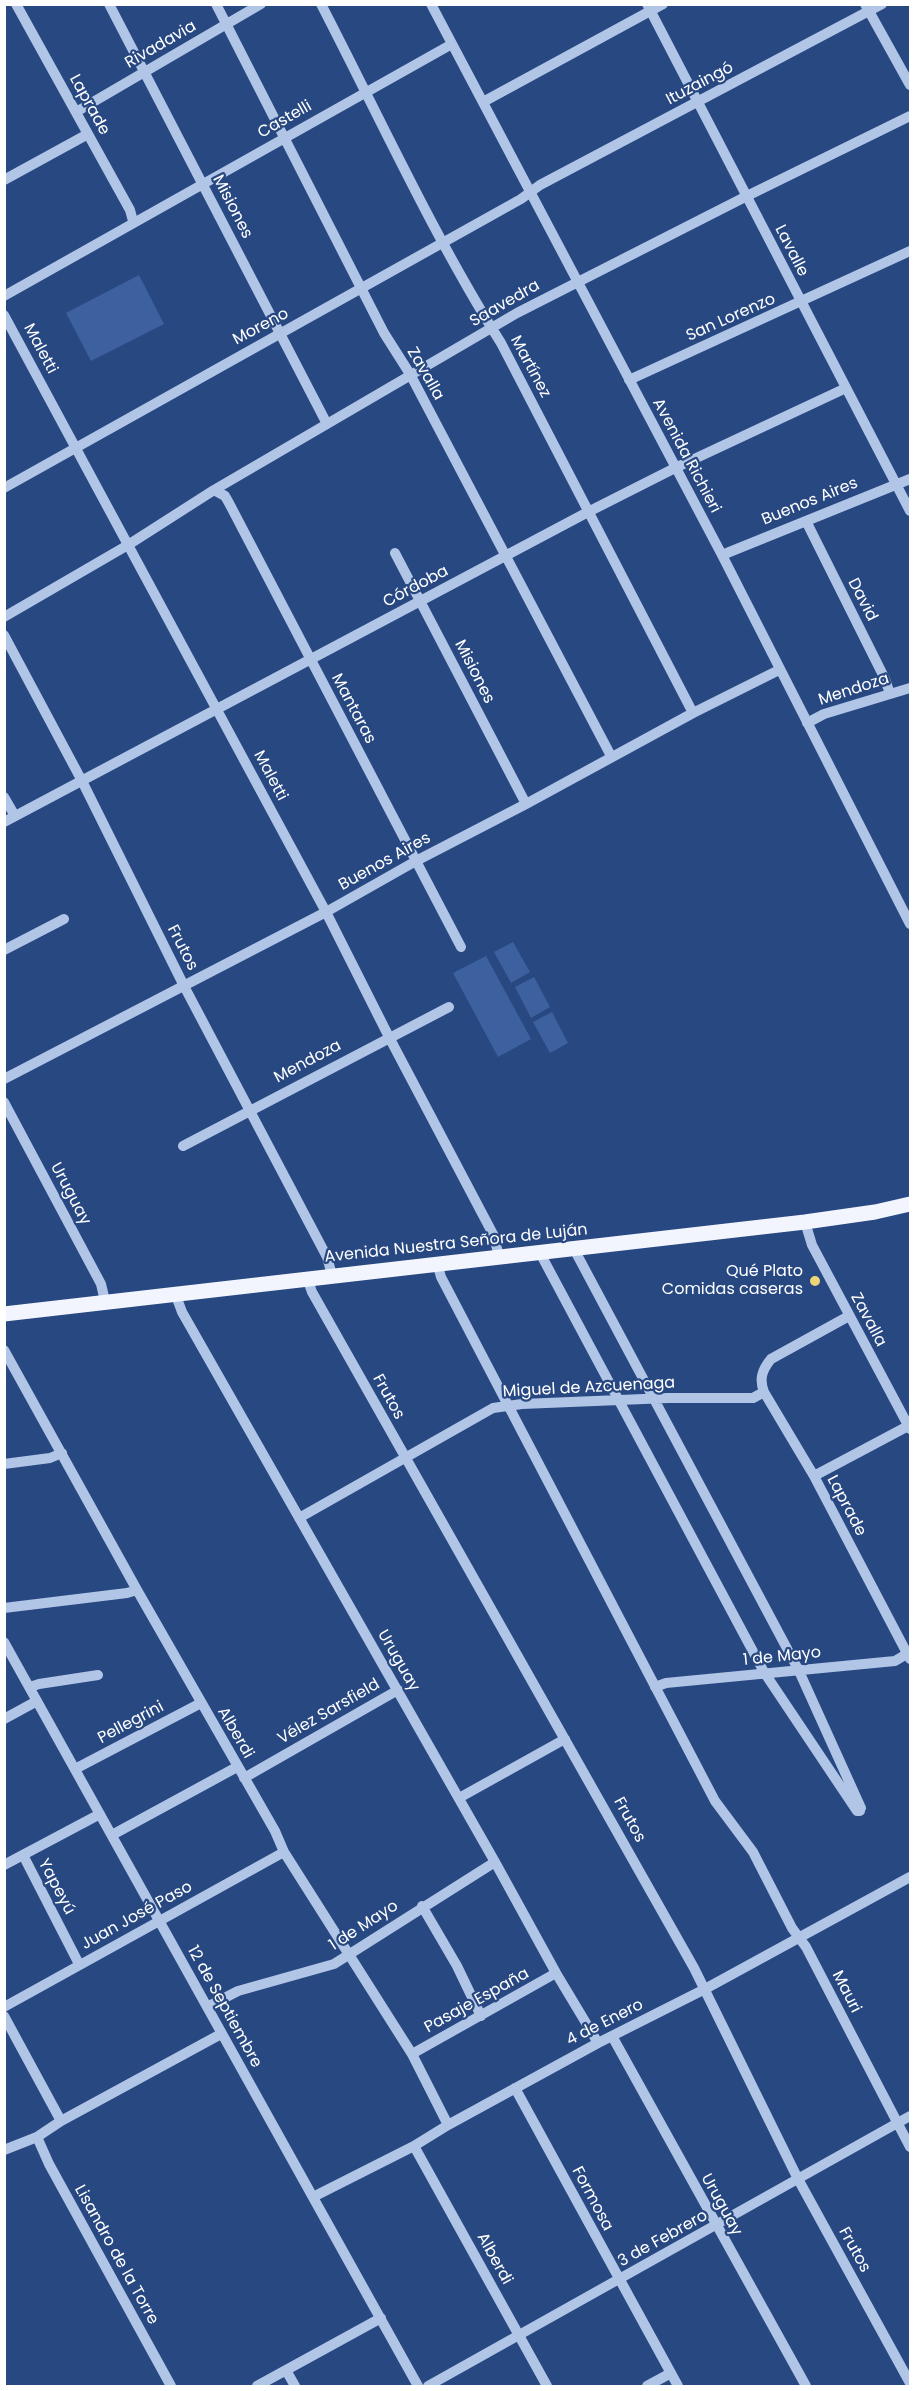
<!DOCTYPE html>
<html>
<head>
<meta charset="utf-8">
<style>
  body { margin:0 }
  #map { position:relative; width:915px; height:2391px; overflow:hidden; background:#284882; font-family:Poppins,sans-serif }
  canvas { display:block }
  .frame { position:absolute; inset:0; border:6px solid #fff; pointer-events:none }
</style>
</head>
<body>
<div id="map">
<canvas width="915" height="2391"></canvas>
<div class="frame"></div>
</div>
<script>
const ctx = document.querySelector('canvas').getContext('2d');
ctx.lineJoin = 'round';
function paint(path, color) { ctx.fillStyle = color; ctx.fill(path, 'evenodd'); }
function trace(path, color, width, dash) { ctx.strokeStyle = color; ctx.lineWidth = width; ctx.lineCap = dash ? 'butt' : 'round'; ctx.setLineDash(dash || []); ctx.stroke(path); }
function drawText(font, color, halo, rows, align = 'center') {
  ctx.font = font + ' Poppins,sans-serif'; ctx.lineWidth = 4.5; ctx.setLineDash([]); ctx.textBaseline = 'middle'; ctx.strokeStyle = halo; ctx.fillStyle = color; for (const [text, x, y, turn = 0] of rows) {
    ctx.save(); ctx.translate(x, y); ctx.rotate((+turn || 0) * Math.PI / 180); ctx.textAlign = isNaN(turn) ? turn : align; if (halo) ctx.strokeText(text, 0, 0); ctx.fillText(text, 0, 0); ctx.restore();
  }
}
paint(new Path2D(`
  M139,275L164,324L91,361L66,313Z
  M513,942L530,972L511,983L494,952Z
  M486,956L531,1039L498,1057L453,973Z
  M534,977L550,1007L531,1018L515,987Z
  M552,1012L568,1043L550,1053L533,1022Z`), '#3d619f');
trace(new Path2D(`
  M16,4L130,210L133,221
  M109,4L327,424
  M216,4L384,333L410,374L611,756
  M321,4C380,118 433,235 501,343L693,713
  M431,4L722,555L910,924
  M647,4L910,511
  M865,4L910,85
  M483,102L663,4
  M76,112L261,4
  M4,180L88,134
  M4,296L452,44
  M4,315L326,912L389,1037L494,1236L499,1257
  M629,380L910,251
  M4,488C176,390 349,296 521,199L540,185L882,4
  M214,490L225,496L229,503L461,947
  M806,521L885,679L890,694
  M395,553L526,804
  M722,555L910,479
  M4,617L128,545L214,490L517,313L747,196L910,116
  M4,635L82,781L184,986L327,1257L332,1275
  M807,723L824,714L910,688
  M4,797L15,816
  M4,822L588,512L675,468L846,388
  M4,950L64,919
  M4,1079L326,912L416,861L526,804L693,713L779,670
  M4,1102L101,1284L105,1301
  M183,1146L449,1007
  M805,1222L812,1245L910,1429
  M574,1249L799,1671L861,1808
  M540,1253L764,1672L857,1811H860
  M437,1263L441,1277L715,1801L753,1852L792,1928L806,1947L910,2147
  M307,1278L312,1292L694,1968L798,2179L910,2383
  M175,1293L182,1312L495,1862L556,1973L598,2043
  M849,1316L771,1359C762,1370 759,1379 764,1392L814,1476L910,1659
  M4,1350L137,1590L275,1831L284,1852L412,2054L448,2125
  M4,1464L50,1458L62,1453
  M814,1476L910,1425
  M299,1518L493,1408L522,1404L668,1398H753L764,1392
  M4,1608L127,1593L137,1590
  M4,1642L418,2386
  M30,1687L39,1684L98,1675
  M655,1687L666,1683L895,1661L910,1652
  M4,1719L37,1701
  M75,1769L201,1703
  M244,1778L398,1690
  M459,1798L565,1739
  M112,1835L237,1767
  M23,1855L79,1964
  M4,1865L100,1814
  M422,1906L457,1966L481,2016
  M4,2007L284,1852
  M207,2007L238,1991L334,1964L495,1862
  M4,2016L61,2121
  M612,2036L806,2386
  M412,2054L556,1973
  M515,2088L678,2386
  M37,2137L49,2164L171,2386
  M414,2146L547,2386
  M4,2150L37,2137L61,2121L221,2034
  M313,2197L414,2146L448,2125L598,2043L705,1989L910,1877
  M287,2372L295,2386
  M257,2386L381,2318
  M428,2386L910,2116
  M647,2386L671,2373`), '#b1c5e6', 10);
trace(new Path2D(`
  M4,1314L805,1222L875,1212L910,1204`), '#f2f5fd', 15);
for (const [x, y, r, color] of [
  [815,1281,6,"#eed577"]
]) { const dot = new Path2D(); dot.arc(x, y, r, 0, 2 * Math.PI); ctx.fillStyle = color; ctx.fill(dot); trace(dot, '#284882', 2); }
drawText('16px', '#fff', '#284882', [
  ["Rivadavia",161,45,-30],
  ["Ituzaingó",700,84,-28],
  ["Laprade",89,105,61],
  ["Castelli",285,120,-30],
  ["Misiones",232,207,63],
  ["Lavalle",791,251,63],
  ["Saavedra",505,304,-30],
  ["San Lorenzo",731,318,-24],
  ["Moreno",261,327,-28],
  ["Maletti",40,349,62],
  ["Martínez",530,367,62],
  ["Zavalla",425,374,60],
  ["Avenida Richieri",686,456,62],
  ["Buenos Aires",810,502,-22],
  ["Córdoba",416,587,-28],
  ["David",862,600,63],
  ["Misiones",474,672,63],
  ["Mendoza",854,690,-18],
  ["Mantaras",353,709,62],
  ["Maletti",270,776,62],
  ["Buenos Aires",385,862,-29],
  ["Frutos",182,948,63],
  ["Mendoza",308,1062,-28],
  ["Uruguay",70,1194,62],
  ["Avenida Nuestra Señora de Luján",456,1244,-6],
  ["Zavalla",868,1320,62],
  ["Miguel de Azcuenaga",589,1388,-3],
  ["Frutos",388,1397,61],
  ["Laprade",846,1506,62],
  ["1 de Mayo",782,1657,-6],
  ["Uruguay",398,1661,60],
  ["Vélez Sarsfield",329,1712,-30],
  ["Pellegrini",131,1723,-28],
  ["Alberdi",235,1733,60],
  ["Frutos",629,1820,61],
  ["Yapeyú",56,1887,62],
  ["Juan José Paso",137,1916,-29],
  ["1 de Mayo",364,1926,-33],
  ["Mauri",846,1992,63],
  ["Pasaje España",477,2001,-29],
  ["12 de Septiembre",224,2007,61],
  ["4 de Enero",605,2023,-27],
  ["Formosa",592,2199,62],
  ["Uruguay",721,2205,61],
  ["3 de Febrero",663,2239,-29],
  ["Frutos",854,2250,61],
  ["Lisandro de la Torre",116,2255,61],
  ["Alberdi",494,2259,61]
]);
drawText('16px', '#fff', '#284882', [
  ["Qué Plato",803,1272],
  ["Comidas caseras",803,1290]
], 'right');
</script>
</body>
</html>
